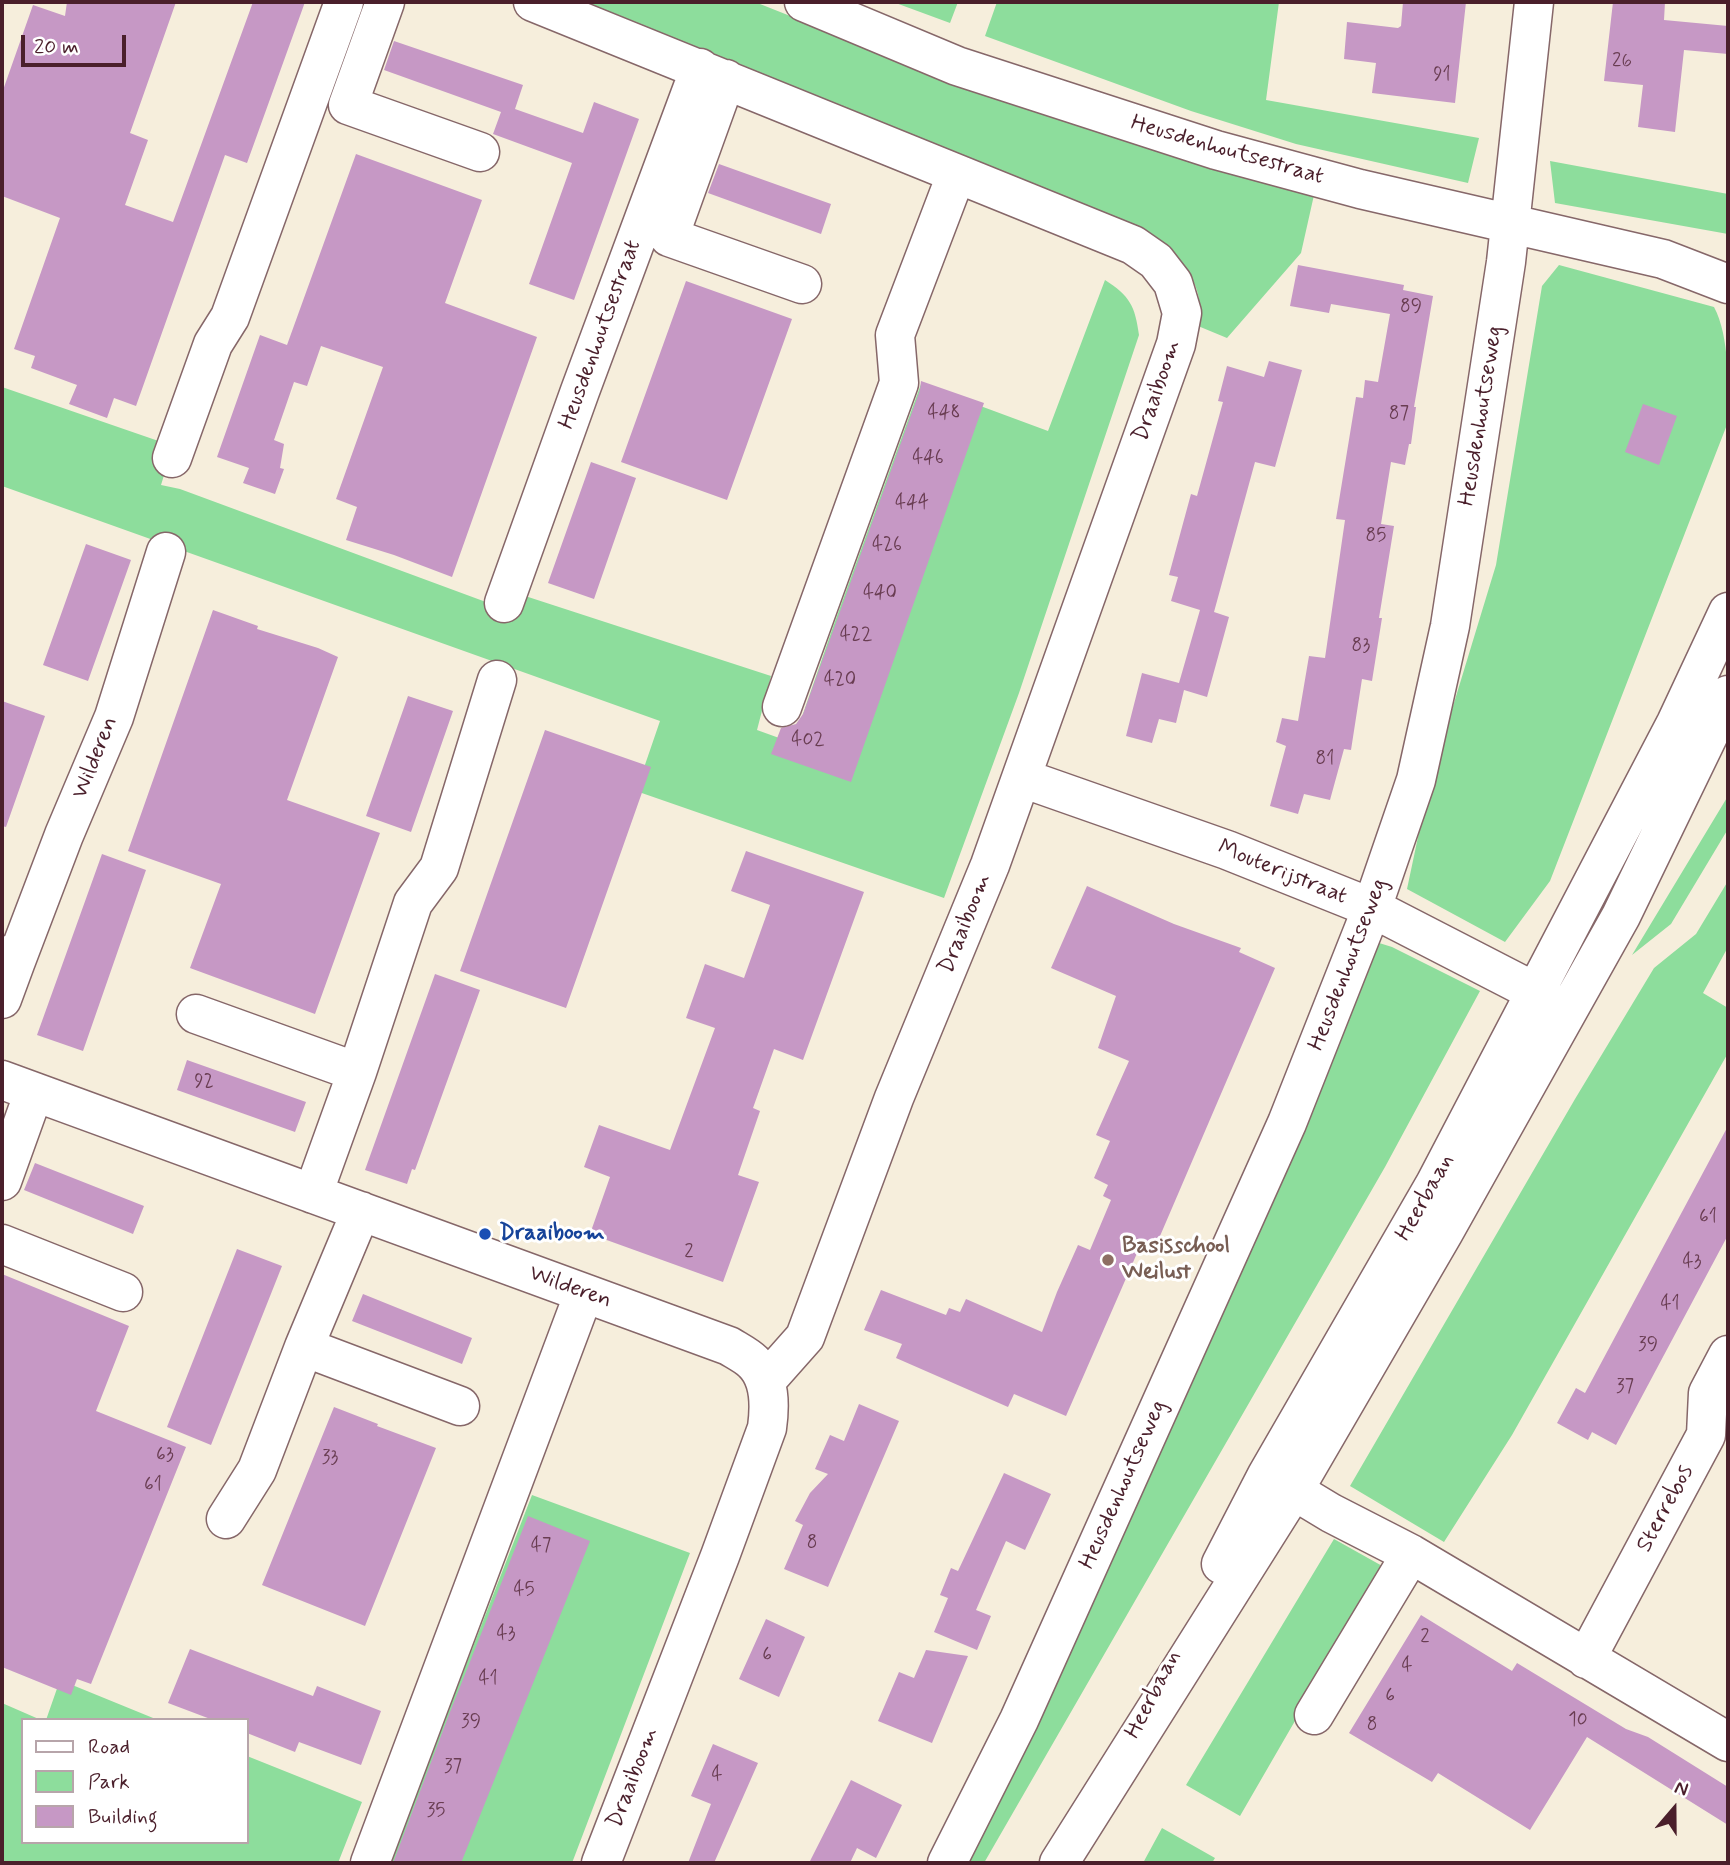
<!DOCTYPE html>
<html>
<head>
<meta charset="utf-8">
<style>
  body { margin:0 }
  #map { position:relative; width:1730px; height:1865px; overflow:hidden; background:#f6eedc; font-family:Mynerve,sans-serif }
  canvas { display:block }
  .frame { position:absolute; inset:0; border:4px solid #4a1f2b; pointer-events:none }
  .legend { position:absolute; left:21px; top:1718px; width:228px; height:126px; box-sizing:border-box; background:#fff; border:2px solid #b7a5aa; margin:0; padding:9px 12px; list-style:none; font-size:21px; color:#4a1f2b }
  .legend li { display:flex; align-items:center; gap:14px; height:35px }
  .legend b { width:35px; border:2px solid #b7a5aa }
  .north { position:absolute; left:1639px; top:1774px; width:70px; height:70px; -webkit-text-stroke:5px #fff; paint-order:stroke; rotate:20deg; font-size:19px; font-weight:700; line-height:28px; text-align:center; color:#4a1f2b }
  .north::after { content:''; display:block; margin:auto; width:24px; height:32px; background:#4a1f2b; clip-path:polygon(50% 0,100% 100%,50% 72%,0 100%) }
  .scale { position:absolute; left:21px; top:35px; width:105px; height:32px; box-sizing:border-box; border:4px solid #4a1f2b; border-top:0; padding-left:9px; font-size:21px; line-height:24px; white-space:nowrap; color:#4a1f2b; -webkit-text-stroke:5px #fff; paint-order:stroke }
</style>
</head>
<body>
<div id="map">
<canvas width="1730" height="1865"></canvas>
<div class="frame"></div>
<ul class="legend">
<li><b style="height:9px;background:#fff"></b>Road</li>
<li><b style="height:19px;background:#8ddd9c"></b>Park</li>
<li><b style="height:19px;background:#c698c5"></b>Building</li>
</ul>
<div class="north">N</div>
<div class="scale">20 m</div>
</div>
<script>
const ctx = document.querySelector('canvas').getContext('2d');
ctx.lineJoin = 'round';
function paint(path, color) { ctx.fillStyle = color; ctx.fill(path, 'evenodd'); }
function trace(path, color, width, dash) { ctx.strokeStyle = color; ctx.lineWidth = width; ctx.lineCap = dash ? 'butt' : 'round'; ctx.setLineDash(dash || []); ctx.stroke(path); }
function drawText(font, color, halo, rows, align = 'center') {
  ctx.font = font + ' Mynerve,sans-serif'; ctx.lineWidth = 6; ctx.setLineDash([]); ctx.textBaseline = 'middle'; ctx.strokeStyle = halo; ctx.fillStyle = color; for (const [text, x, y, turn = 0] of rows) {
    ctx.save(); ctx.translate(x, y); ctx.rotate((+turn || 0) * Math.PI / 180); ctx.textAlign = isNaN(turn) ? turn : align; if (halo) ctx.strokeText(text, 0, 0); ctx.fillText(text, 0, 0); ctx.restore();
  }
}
paint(new Path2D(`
  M573,2H755L901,60L1168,155L1314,195L1301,253L1227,338L1198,326C1204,291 1193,278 1173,251Z
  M893,2H958L950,23Z
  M997,2H1279L1266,100L1479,138L1468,183L1296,144L1191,111L985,36Z
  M1550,161L1728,194V234L1555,203Z
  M1559,265L1714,307C1730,337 1728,386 1728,422L1550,881L1505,942L1407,889L1429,785L1496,565L1542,286Z
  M1105,280C1130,296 1135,306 1139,335L1019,693L944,898L636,791L660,721L2,486V387L173,446L161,485L180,489L513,612L519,594L771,676L757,730L793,743L833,627L921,384L1048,431Z
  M1728,796V829L1671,924L1632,955Z
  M1728,881V947L1703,993L1728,1008V1053L1512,1435L1444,1542L1350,1486L1575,1099L1654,968L1696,934Z
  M1376,942L1392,947L1480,991L1385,1167L984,1863H962Z
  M532,1495L690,1553L572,1863H389Z
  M1334,1539L1384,1567L1240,1816L1186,1785Z
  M60,1680L158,1720H46Z
  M2,1703L41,1720H23V1842H247V1756L362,1802L338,1863H2Z
  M1162,1828L1215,1858L1212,1863H1143Z`), '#8ddd9c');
paint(new Path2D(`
  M67,2H176L130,133L148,140L125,205L173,222L253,2H305L247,163L225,155L136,406L114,398L107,418L69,404L77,385L31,368L35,356L14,349L60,218L2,196V93L33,5L65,16Z
  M1403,2H1466L1455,103L1372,93L1376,63L1344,59L1347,22L1398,28L1401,26Z
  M1613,2H1665L1664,20L1728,26V54L1684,50L1675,132L1638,127L1643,85L1604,81Z
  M394,41L523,85L515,109L583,133L594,102L639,119L574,300L529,284L572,163L493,134L501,112L384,70Z
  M356,154L482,200L445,303L537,337L452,577L394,555L346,540L357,507L336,499L383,367L321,346L307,386L294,382L274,440L284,444L280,468L284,469L275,494L243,483L249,468L217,457L260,335L287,345Z
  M719,164L831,204L821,234L708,193Z
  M1298,265L1404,285L1403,290L1433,296L1414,407H1416L1411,444H1409L1405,465L1391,462L1381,524L1394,526L1379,618H1382L1372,681L1362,679L1351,750L1344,749L1330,800L1304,794L1298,814L1270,806L1286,746L1276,742L1282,718L1298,721L1309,656L1325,658L1345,520L1336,519L1356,397L1363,398L1365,380L1378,382L1390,314L1331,304L1329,313L1290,306Z
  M686,281L792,319L727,500L621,462Z
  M1269,361L1302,370L1275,467L1255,462L1214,612L1229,617L1207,697L1184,690L1176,723L1159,719L1152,743L1126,736L1142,673L1179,683L1200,610L1171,601L1178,577L1169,575L1191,494L1197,496L1223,402L1218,401L1227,366L1264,377Z
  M921,381L984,403L851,782L771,754L781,728L796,724L803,714L920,390Z
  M1643,404L1677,416L1659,465L1625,452Z
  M591,462L636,478L594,599L548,583Z
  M86,544L131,560L88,681L43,665Z
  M213,610L258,626L257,629L318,648L338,657L287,800L380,833L315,1014L190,968L221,884L128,851Z
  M408,696L453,711L411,832L366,816Z
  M2,701L45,716L6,827L2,826Z
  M545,730L651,767L566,1008L460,971Z
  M746,851L864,892L803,1060L774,1049L753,1108L760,1111L738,1175L759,1182L723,1282L590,1234L610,1177L584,1167L599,1125L670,1150L715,1028L686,1018L705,964L744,978L770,905L731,891Z
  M102,854L146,870L83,1051L37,1035Z
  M1087,886L1174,924L1241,948L1239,952L1275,968L1154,1250L1141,1244L1066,1416L1014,1394L1008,1407L896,1358L902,1344L864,1330L881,1290L946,1315L949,1308L960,1312L966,1299L1042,1332L1057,1292L1078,1245L1090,1250L1111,1200L1103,1196L1108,1185L1094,1178L1110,1141L1096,1135L1129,1061L1098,1048L1116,996L1051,968Z
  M435,974L480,990L415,1170L412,1169L407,1184L365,1170Z
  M187,1060L306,1102L295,1132L177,1090Z
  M1728,1126V1235L1616,1445L1592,1432L1588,1440L1557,1423L1576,1388L1585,1393Z
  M35,1163L144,1206L133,1234L24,1190Z
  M237,1249L282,1266L211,1445L167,1427Z
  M2,1274L129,1326L96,1411L186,1447L91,1684L77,1679L71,1695L2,1667Z
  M363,1294L472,1338L462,1364L352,1321Z
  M859,1404L899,1421L828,1587L784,1569L803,1525L795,1521L810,1493L828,1474L815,1469L830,1435L844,1441Z
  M334,1407L378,1424L377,1426L436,1448L365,1626L262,1585Z
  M1004,1473L1051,1494L1025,1550L1006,1541L976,1610L991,1616L977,1650L934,1632L948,1598L940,1595L951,1568L958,1571Z
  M528,1516L590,1541L461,1863H393L450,1712Z
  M1421,1615L1512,1671L1517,1663L1626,1729L1648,1737L1728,1787V1825L1587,1737L1530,1830L1438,1773L1432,1782L1349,1733Z
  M766,1619L805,1637L779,1697L739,1679Z
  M190,1649L313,1696L317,1686L381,1711L361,1765L299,1742L295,1752L247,1733V1720H213L168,1703Z
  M926,1650L968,1656L932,1743L878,1721L899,1672L914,1678Z
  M713,1744L758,1763L714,1863H688L711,1804L691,1796Z
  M851,1780L902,1805L876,1858L857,1848L850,1863H809Z`), '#c698c5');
const minor = new Path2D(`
  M385,2L348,105L480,152
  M533,2C733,82 932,165 1133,245L1156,261L1173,283L1182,313L1176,344L990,865L894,1098L805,1337L766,1381
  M804,2L957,66L1216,150L1360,189L1663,259L1728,284
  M726,79L669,237L802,284
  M172,458L213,344L230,317L344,2
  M504,603L580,391L700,68
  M782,707L899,383L895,335L956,175
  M1022,778L1227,850L1372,908L1537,993L1556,1005
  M2,955L16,961L2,999
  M16,961L64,835L114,717L166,552
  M196,1014L357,1072L313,1194
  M357,1072L413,903L439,868L497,680
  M2,1080L729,1346C737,1351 747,1356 753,1362C771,1379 770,1406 767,1428L720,1556L601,1863
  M2,1181L34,1092
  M361,1211L304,1347L460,1406
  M2,1244L123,1292
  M1273,1478L1331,1513L1411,1554L1728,1742
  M226,1519L257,1470L304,1347
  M1221,1564L1267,1475L1435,1184L1676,723L1728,612
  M1586,1659L1706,1435L1708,1393L1728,1355
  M1314,1715L1411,1554
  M370,1863L584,1293
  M947,1863L1019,1720L1287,1123L1372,908L1416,780L1450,626L1506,262L1534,2
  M1059,1863L1294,1490L1444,1232L1621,916L1728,695`);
trace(minor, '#866769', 41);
trace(minor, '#fff', 38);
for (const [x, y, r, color] of [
  [485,1234,7,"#1a4fb4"],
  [1108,1260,7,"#8d6e63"]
]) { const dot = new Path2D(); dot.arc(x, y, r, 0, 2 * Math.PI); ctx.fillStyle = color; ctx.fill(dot); trace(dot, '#fff', 2.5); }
drawText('19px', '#693d52', null, [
  ["26",1622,62],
  ["91",1442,76],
  ["89",1411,308],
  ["448",944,414],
  ["87",1399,415],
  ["446",928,459],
  ["444",912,504],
  ["85",1376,537],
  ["426",887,546],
  ["440",880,594],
  ["422",856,636],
  ["83",1361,647],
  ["420",840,681],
  ["402",808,741],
  ["81",1325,760],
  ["92",204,1083],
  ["61",1708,1218],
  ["2",689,1253],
  ["43",1692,1263],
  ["41",1670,1305],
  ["39",1648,1346],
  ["37",1625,1388],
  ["63",165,1456],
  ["33",330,1459],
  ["61",153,1486],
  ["8",812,1544],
  ["47",541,1547],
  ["45",524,1591],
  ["43",506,1635],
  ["2",1425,1638],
  ["6",767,1656],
  ["4",1407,1667],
  ["41",488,1680],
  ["6",1390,1697],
  ["10",1578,1721],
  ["39",471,1723],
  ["8",1372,1726],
  ["37",453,1768],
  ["4",717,1776],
  ["35",436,1812]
]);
drawText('23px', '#4a1f2b', '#fff', [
  ["Heusdenhoutsestraat",1227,151,16],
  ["Heusdenhoutsestraat",601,335,-70],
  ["Draaiboom",1158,391,-71],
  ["Heusdenhoutseweg",1482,416,-81],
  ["Wilderen",96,758,-68],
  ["Mouterijstraat",1282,873,22],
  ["Draaiboom",966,924,-68],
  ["Heusdenhoutseweg",1349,965,-69],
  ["Heerbaan",1426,1198,-61],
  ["Wilderen",570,1288,20],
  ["Heusdenhoutseweg",1124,1485,-66],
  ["Sterrebos",1666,1509,-62],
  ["Heerbaan",1154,1695,-63],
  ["Draaiboom",634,1778,-69]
]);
drawText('bold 23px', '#164399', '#fff', [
  ["Draaiboom",499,1234]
], 'left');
drawText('bold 23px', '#785e54', '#fff', [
  ["Basisschool",1122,1247],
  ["Weilust",1122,1273]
], 'left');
</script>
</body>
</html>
